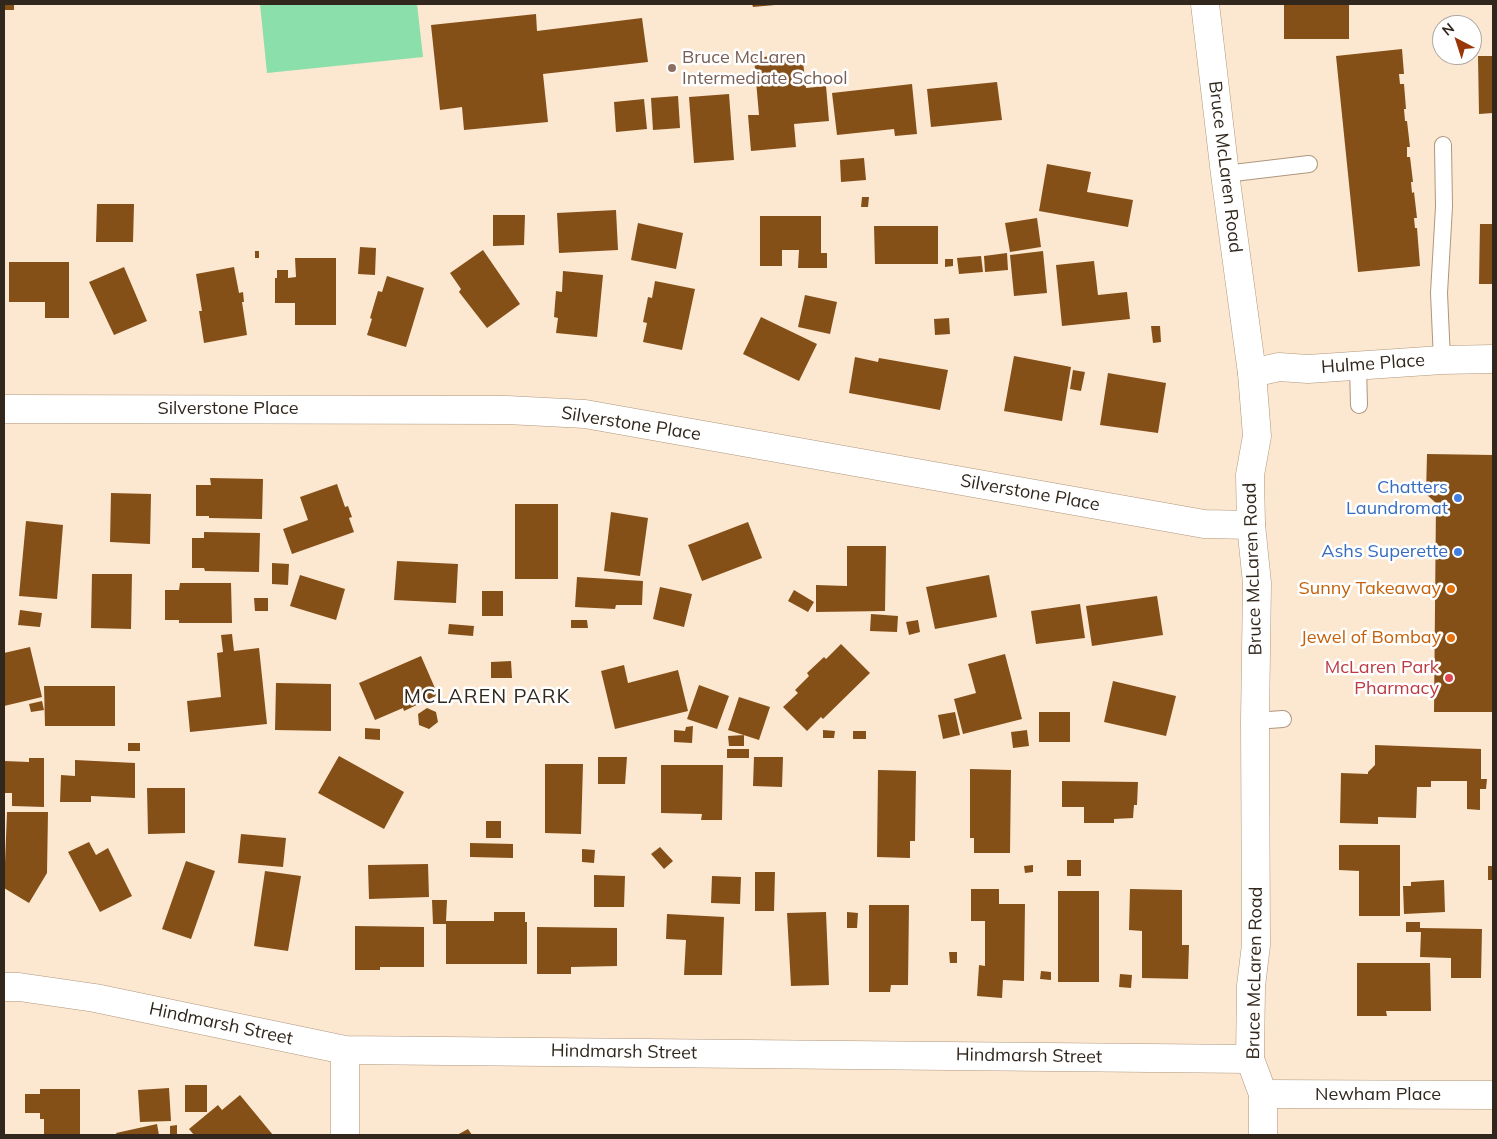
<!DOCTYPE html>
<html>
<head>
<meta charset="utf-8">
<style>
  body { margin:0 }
  #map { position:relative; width:1497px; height:1139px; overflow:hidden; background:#fce7d0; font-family:Mulish,sans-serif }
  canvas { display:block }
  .frame { position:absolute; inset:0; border:5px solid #31271c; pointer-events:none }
  .north { position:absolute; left:1432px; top:15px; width:50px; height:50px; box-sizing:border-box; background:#fff; border:1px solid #ada9a4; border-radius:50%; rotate:320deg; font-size:14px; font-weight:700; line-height:20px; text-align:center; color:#31271c }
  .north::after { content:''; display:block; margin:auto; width:18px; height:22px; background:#9a3506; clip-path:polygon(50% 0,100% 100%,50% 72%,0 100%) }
</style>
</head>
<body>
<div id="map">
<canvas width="1497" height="1139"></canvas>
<div class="frame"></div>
<div class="north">N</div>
</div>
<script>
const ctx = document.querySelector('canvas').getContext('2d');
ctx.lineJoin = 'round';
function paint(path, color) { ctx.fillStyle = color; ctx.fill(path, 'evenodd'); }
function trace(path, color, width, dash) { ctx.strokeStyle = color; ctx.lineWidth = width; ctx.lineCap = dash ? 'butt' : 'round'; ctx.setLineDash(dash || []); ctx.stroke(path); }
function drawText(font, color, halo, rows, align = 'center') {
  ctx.font = font + ' Mulish,sans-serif'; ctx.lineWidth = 5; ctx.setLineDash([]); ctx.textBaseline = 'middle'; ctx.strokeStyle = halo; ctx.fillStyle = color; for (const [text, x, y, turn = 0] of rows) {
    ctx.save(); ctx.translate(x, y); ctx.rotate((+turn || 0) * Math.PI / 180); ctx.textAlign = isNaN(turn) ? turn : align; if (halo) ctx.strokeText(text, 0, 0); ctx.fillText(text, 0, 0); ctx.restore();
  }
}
paint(new Path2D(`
  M260,4H417L423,57L267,73Z`), '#8adfab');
paint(new Path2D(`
  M4,4H14V10H4Z
  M752,4H775V5L753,7Z
  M1284,4H1349V39H1284Z
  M536,14L537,31L642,18L648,62L543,74L548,122L464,130L462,107L440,110L431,25Z
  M1402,49L1404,74H1399L1400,84H1404L1406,109H1404L1405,121H1407L1410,147H1407V157H1410L1413,182H1411L1412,193L1414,192L1417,218H1414L1415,228H1417L1420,266L1358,272L1336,56Z
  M802,53L806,88L826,86L829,121L794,124L796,147L751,151L748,115H759L754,58Z
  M1478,56H1493V113L1479,114Z
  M997,82L1002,120L931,127L927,89Z
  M912,84L917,134L895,136L894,129L837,135L832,93Z
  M729,94L734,160L694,163L689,97Z
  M678,96L680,128L653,130L651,98Z
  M644,99L647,129L616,132L614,102Z
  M864,158L866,180L841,182L840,160Z
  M1047,164L1091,172L1087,192L1133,200L1128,227L1039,211Z
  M862,197H869L868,207H861Z
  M97,204H134L133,242H96Z
  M616,210L618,250L559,253L557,213Z
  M493,215H525L524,245L493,246Z
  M760,216H821V253H827V268H798L799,250H782V266H760Z
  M1037,218L1041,247L1010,252L1005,223Z
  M638,223L683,233L676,269L631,260Z
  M1480,224H1493V284H1479Z
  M874,226H938V264H875Z
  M360,247L376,248L375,275L358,274Z
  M483,250L520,304L487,328L459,292L461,289L450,273Z
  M255,251H259V258H255Z
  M1043,251L1047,293L1014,296L1010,255Z
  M1007,253L1008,270L985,272L984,256Z
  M981,256L983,272L959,274L957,258Z
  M295,258H336V325H295V303H275V278H277V270H288V278L296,277Z
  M945,259H953V266L945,267Z
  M1094,261L1098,295L1127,292L1130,319L1062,326L1056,265Z
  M9,262H69V318H45V302H9Z
  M124,267L147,321L114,335L89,282Z
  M234,267L239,293L243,292L244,302H242L247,335L204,343L199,311H202L196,274Z
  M563,271L603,275L597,337L556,333L558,318L554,317L556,291L562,292Z
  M387,276L424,288L406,347L367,335L372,319L370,318L378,291L382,292Z
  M655,281L695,289L682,350L643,342L647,323L643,322L648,297L652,298Z
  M805,295L837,302L830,334L798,327Z
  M761,317L817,344L799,381L743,354Z
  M949,318L950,334L935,335L934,319Z
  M1151,326H1160L1161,342L1153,343Z
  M1014,356L1071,367L1062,421L1004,411Z
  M855,357L878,362L879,358L948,370L940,410L849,393Z
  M1073,370L1085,372L1081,391L1070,389Z
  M1108,373L1166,383L1158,433L1100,425Z
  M1427,454L1493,455V712H1434L1436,503L1426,494Z
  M210,478L263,479L262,519L209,518V516H196V485H211Z
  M337,484L345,507L348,506L352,517L349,518L354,532L292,554L283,529L308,520L300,497Z
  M111,493L151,494L150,544L110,542Z
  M515,504H558V579H515Z
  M611,512L648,518L640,576L604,571Z
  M26,521L63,525L57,599L19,596Z
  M748,522L762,558L702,581L688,545Z
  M204,532L260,533L259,572L205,571L204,568H192V538H204Z
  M847,546H886L885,611L816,612V585L847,586Z
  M397,561L458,564L456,603L394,600Z
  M272,563L289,564L288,585L272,584Z
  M92,574H132L131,629L91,628Z
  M300,575L345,589L336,620L290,606Z
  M989,575L997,617L935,629L926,587Z
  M577,577L643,581L642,605H616L615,609L575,607Z
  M180,583H231L232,623H179V620H165V590H179Z
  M660,587L692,594L684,627L653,619Z
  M794,590L814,602L808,612L788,601Z
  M482,591H503V616H482Z
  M1157,596L1163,635L1092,646L1086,606Z
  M254,598H268V611H255Z
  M1080,604L1085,638L1036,644L1031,611Z
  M20,610L42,613L40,627L18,625Z
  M871,614L898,616L897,632L870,631Z
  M571,620H587L588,628H571Z
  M918,620L920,632L909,635L906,622Z
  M449,624L474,626L473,636L448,634Z
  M232,634L234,651L259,648L267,724L190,732L187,701L221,697L217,653L223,652L221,635Z
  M841,644L870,673L823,719L821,717L807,731L783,707L798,693L795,690L809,676L807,673L824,657L826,659Z
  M30,647L42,697L4,706V653Z
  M1005,654L1022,719L963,734L954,699L976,693L968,664Z
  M421,656L438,695L404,711L403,708L375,720L359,683Z
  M511,661L512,678H491V662Z
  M624,665L628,683L678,670L688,711L615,729L601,671Z
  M1113,681L1176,696L1166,736L1104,722Z
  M276,683L331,684V731L275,730Z
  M699,685L729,696L717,729L687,719Z
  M44,686H115V726H45Z
  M739,697L770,707L759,740L728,730Z
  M42,701L44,710L31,712L29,704Z
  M427,708L436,712L438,722L429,729L419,725L418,714Z
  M955,712L960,735L943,739L938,715Z
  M1039,712H1070V742H1039Z
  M693,726L692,743L674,742V730L685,731L686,727Z
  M365,728L380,729V740L365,739Z
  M823,730L835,731L834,738H823Z
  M1027,730L1029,746L1013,748L1011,732Z
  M853,731H866V739H853Z
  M744,735V746H729L728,736Z
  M128,743H140V751H128Z
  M1375,745L1481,749V779H1487L1486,789H1480V810L1467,809V781H1431V787H1417L1416,818L1378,817V824L1340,823L1341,773L1368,774V772L1375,765Z
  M727,749H749V758H727Z
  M339,756L404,792L384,829L318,793Z
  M598,757H627L625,784H598Z
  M754,757H783L782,787L753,786Z
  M29,758H44V807L12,806V793H4V761L29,762Z
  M75,760L135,763V798L91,796V802H60L61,775L75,776Z
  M545,764H583L581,834L545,833Z
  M661,765H723L722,820H701L702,814L661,813Z
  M970,769L1011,770L1010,853H974V838H970Z
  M878,770L916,771L915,841H910V858L877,857Z
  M1062,781L1138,782L1137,805H1134L1133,818L1114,819V823H1084V807H1062Z
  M147,788H185V833L148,834Z
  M7,812H48L47,873L29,903L4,888Z
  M486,821H501V838H486Z
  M241,834L286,838L283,867L238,863Z
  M89,842L96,855L108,848L132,896L100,912L68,852Z
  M470,843L513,844V858L470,857Z
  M1339,845H1400V916H1359V871L1339,870Z
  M660,847L673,861L664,869L651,854Z
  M582,849L595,850L594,863L582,862Z
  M1067,860H1081V876H1067Z
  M186,861L215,871L191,939L162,929Z
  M428,864L429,897L369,899L368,865Z
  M1033,865V872L1025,873L1024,866Z
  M1488,866H1493V880H1488Z
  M265,871L301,876L288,951L254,946Z
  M755,872H775L774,911H755Z
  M594,875L625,876L624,907H594Z
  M712,876L741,877L740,904L711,903Z
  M1444,880L1445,912L1404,914L1403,886H1411V882Z
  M971,889H999V904H1025L1024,981L1003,980L1002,998L977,996L979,965L985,966V921H971Z
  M1130,889L1182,890V945H1189L1188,979L1142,978V931L1129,930Z
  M1058,891H1099V982H1058Z
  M432,900H447L446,921H494V912H525V922H527V964H446V924H433Z
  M869,905H909L908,985H891L890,992H869Z
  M826,912L829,985L791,986L787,913Z
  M847,912L858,913L857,928H847Z
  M667,914L724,917L722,975H684L686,940L666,939Z
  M1406,922H1420V928L1482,929L1481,978H1451V958L1420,957L1421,932H1406Z
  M355,926L424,927V967H380V970H355Z
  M537,927L617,928V966L571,967V974H537Z
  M949,952H957V963H950Z
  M1357,963H1430L1431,1011H1386L1387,1016H1357Z
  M1041,971L1051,972V980L1040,979Z
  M1120,974L1132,975L1131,988L1119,987Z
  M185,1085H207V1112H185Z
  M169,1088L171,1121L140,1122L138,1090Z
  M40,1089H80V1135H44V1119H40V1113H25V1094H40Z
  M240,1095L273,1135H194L189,1129L218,1105L222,1110Z
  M157,1124L159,1135H117L116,1133Z
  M177,1125V1135H170V1126Z
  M468,1129L472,1135H457Z`), '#845018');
const service = new Path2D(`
  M1225,174L1309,164
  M1442,360L1439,293L1444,207L1443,145
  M1358,366L1359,405
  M1255,721L1283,719`);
const minor = new Path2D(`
  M1252,373L1279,367L1308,369L1442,360L1493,359
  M4,409L507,410L585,414L1204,524L1251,525
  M4,987H19L95,998L345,1050L1250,1059
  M1263,1094L1493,1095
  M345,1135V1050`);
const secondary = new Path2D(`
  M1205,4L1225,174L1252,373L1257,436L1250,475L1251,525L1257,583L1255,721L1256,945L1251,986L1250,1059L1263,1094V1135`);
trace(service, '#af977c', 18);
trace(minor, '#af977c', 29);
trace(secondary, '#af977c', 29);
trace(service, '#fff', 16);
trace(minor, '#fff', 28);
trace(secondary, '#fff', 28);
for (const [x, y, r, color] of [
  [672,68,5,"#8d6e63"],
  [1458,498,5,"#3f7fe0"],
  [1458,552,5,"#3f7fe0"],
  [1451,589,5,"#e8710a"],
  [1451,638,5,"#e8710a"],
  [1449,678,5,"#e0444e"]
]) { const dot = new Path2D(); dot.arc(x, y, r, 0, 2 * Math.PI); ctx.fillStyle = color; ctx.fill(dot); trace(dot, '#fff', 2); }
drawText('18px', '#785e54', '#fff', [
  ["Bruce McLaren",682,58],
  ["Intermediate School",682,79]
], 'left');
drawText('18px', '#31271c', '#fff', [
  ["Bruce McLaren Road",1225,167,83],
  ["Hulme Place",1373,364,-4],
  ["Silverstone Place",228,409],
  ["Silverstone Place",631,424,9],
  ["Silverstone Place",1030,493,10],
  ["Bruce McLaren Road",1253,569,-92],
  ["Bruce McLaren Road",1255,973,-89],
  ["Hindmarsh Street",221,1024,12],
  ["Hindmarsh Street",624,1052,1],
  ["Hindmarsh Street",1029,1056,1],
  ["Newham Place",1378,1095]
]);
drawText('18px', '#366cbe', '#fff', [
  ["Chatters",1448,488],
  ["Laundromat",1448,509],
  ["Ashs Superette",1448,552]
], 'right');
drawText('18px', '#c56008', '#fff', [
  ["Sunny Takeaway",1441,589],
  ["Jewel of Bombay",1441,638]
], 'right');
drawText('18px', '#be3a42', '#fff', [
  ["McLaren Park",1439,668],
  ["Pharmacy",1439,689]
], 'right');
ctx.letterSpacing = '1px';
drawText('20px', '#31271c', '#fff', [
  ["MCLAREN PARK",487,697]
]);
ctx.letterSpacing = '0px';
</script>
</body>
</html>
